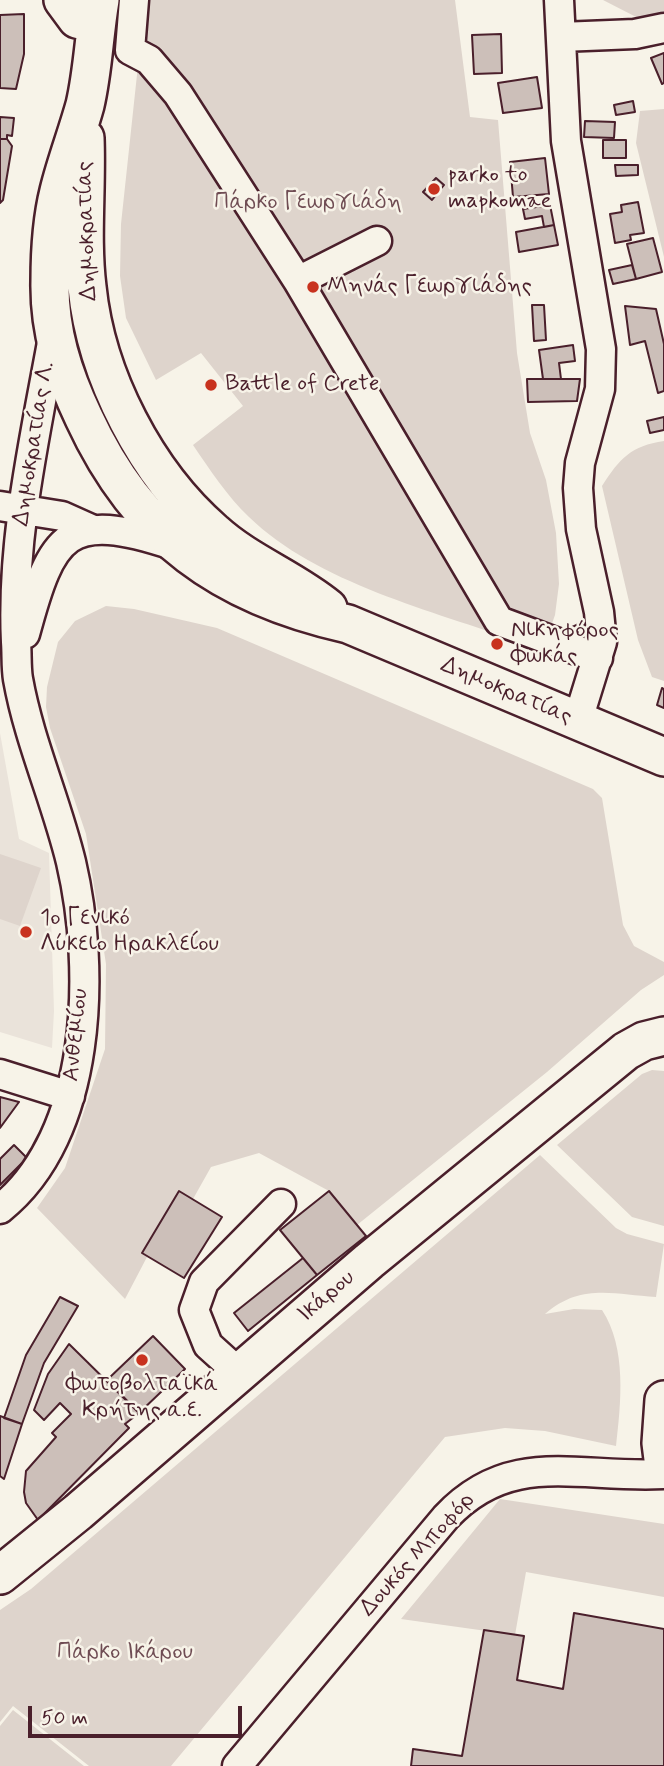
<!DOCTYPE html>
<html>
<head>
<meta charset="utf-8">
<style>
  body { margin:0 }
  #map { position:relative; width:664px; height:1766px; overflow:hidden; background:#f7f3e8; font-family:Mynerve,sans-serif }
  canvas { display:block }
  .scale { position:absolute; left:28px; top:1706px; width:214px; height:32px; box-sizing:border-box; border:4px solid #4a1f2b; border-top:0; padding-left:9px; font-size:21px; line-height:24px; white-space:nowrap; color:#4a1f2b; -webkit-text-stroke:5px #f7f3e8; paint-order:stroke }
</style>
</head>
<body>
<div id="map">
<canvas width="664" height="1766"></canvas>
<div class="scale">50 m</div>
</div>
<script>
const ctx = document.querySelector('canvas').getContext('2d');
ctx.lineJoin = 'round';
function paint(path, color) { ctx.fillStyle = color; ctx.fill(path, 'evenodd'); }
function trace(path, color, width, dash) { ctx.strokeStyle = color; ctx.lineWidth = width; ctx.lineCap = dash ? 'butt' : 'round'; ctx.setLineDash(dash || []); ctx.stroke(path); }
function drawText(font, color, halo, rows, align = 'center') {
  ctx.font = font + ' Mynerve,sans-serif'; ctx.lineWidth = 5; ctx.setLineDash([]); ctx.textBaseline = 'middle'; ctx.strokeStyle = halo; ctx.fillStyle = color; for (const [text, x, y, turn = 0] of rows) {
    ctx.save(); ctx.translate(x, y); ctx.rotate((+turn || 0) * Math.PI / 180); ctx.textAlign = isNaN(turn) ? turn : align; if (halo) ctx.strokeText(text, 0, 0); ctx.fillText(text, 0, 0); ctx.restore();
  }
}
paint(new Path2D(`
  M0,733L19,839L49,853L54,1011L52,1048L0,1032Z`), '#eae3da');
paint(new Path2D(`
  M145,0H455L470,117L498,120L517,353L530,433L546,480L556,533L559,584L555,615L549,632L520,642C433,611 317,583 249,517C227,496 210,470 193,445L243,406L201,353L156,380L126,318L120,276L121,224Z
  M603,0H664V13L642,20Z
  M664,109V257L636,143L640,111Z
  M664,441V681L652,677L638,640L602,486C620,458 631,446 664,441Z
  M106,606L134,609L217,628L593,789L602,798L623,925L634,946L664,962V975L641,990L547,1072L357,1225L329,1191L259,1153L211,1167L193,1199L179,1192L142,1253L147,1257L125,1299L37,1208L65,1168L105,1049L106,964L86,834L50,728L46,707L47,687L58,642L75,621Z
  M0,854L41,868L20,926L0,919Z
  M652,1070L664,1071V1226L632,1217L557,1145L642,1074Z
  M540,1155L616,1228L627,1234L664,1244L656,1297C613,1294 580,1283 545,1314L574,1309L602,1310C627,1348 621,1403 616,1446L545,1431L505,1428L445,1437L171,1766H89L13,1706L0,1722V1610L31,1589Z
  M500,1499L664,1524V1597L526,1572L515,1635L401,1619Z
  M13,1710L84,1766H0V1726Z`), '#ded4cc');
const building = new Path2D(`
  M24,14V54L16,89L0,88V15Z
  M501,34L502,73L474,74L472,35Z
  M664,53V83L662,84L651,58Z
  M537,77L542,108L503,113L498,83Z
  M633,101L635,112L616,115L614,105Z
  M0,117L14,118L12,136L7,135V139H0Z
  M585,121L615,122L614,138L584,137Z
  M0,139H7L12,146L3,200L0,203Z
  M603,140H626V158H603Z
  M545,158L549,194L513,197L510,162Z
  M615,165H638V175L616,176Z
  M436,178L444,185L432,200L423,192Z
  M638,202L644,233L630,235L631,240L615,243L610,214L622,212L621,205Z
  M550,205L554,225L544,227L542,216L525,219L523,209Z
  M554,225L558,245L519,252L516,232Z
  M653,238L662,272L636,279L627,244Z
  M632,265L636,279L613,284L609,270Z
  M532,305H544L546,340L534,341Z
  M625,306L656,309L664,344V391L658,393L645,341L630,345Z
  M573,345L575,361L559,363L561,379H543L539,350Z
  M527,379H580L577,401L528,402Z
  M664,417V430L650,433L647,421Z
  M583,622L590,641L578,646L570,628Z
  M662,688L664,689V708L657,705Z
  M0,1097L19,1102L0,1128Z
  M14,1145L27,1158L0,1185V1159Z
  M179,1191L222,1217L184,1278L142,1253Z
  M329,1191L366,1236L317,1275L280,1230Z
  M303,1258L317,1275L248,1331L234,1313Z
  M60,1297L78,1306L44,1363L22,1424L4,1418L26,1355Z
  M153,1336L185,1369L139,1413L107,1380Z
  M69,1344L139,1413L125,1424L129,1428L38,1520L26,1503L24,1492L26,1471L56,1437L52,1433L71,1414L60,1403L44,1420L34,1410L48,1374Z
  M0,1416L22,1424L4,1479L0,1476Z
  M574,1613L664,1629V1766H411L413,1749L462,1756L484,1630L524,1636L517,1680L563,1689Z`);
paint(building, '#ccbfb9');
trace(building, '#4a1f2b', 2);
const minor = new Path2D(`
  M134,0L130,50L149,60L178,94L298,281L499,621L598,658
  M559,0L566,141L601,349L600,389L580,463L578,488L581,529L599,612L602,642L577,723
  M561,37L635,34L664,28
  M298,281L377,241
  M0,506L62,516L91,529
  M25,634C52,533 67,510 173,545
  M0,1074L70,1096
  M0,1209C93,1135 96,969 71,862C56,800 29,741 18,679C16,667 17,654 16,642C11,540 35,437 53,337
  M239,1373L208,1345L194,1310L204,1282L281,1204
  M237,1766L446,1517C511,1448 579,1479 664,1474`);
const major = new Path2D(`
  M63,0L77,19L96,24
  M100,0C94,35 93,71 85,105C77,134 66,162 59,191C52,219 50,252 50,281C49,331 63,374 84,418C139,537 222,596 348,624L664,757
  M85,138C87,188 81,238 87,287C96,376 146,473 214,532C248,563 293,579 328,608
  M664,1400L661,1443L664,1467
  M0,1575L78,1512L369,1261L626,1051L644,1041L664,1036`);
trace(minor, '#4a1f2b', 33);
trace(major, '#4a1f2b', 42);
trace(minor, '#f7f3e8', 28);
trace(major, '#f7f3e8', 37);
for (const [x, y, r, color] of [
  [434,189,7,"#c8321e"],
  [313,287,7,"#c8321e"],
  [211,385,7,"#c8321e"],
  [497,644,7,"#c8321e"],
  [26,932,7,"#c8321e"],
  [142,1360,7,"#c8321e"]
]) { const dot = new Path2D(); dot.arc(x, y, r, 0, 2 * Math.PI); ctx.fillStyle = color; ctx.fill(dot); trace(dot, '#f7f3e8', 2.5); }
drawText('23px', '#4a1f2b', '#f7f3e8', [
  ["parko to",448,176],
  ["mapkomae",448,202],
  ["Μηνάς Γεωργιάδης",327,287],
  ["Battle of Crete",225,385],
  ["Νικηφόρος",511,631],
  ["Φωκάς",511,657],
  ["1ο Γενικό",40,919],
  ["Λύκειο Ηρακλείου",40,945],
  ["Φωτοβολταϊκά",142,1385,"center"],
  ["Κρήτης α.ε.",142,1411,"center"]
], 'left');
drawText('23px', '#6f4c53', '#f7f3e8', [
  ["Πάρκο Γεωργιάδη",308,203],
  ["Πάρκο Ικάρου",125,1653]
]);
drawText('23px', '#4a1f2b', '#f7f3e8', [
  ["Δημοκρατίας",88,231,-92],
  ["Δημοκρατίας Λ.",35,444,-81],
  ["Δημοκρατίας",506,692,23],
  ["Ανθεμίου",77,1035,-84],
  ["Ικάρου",327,1297,-41],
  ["Δουκός Μποφόρ",418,1555,-48]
]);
</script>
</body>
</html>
